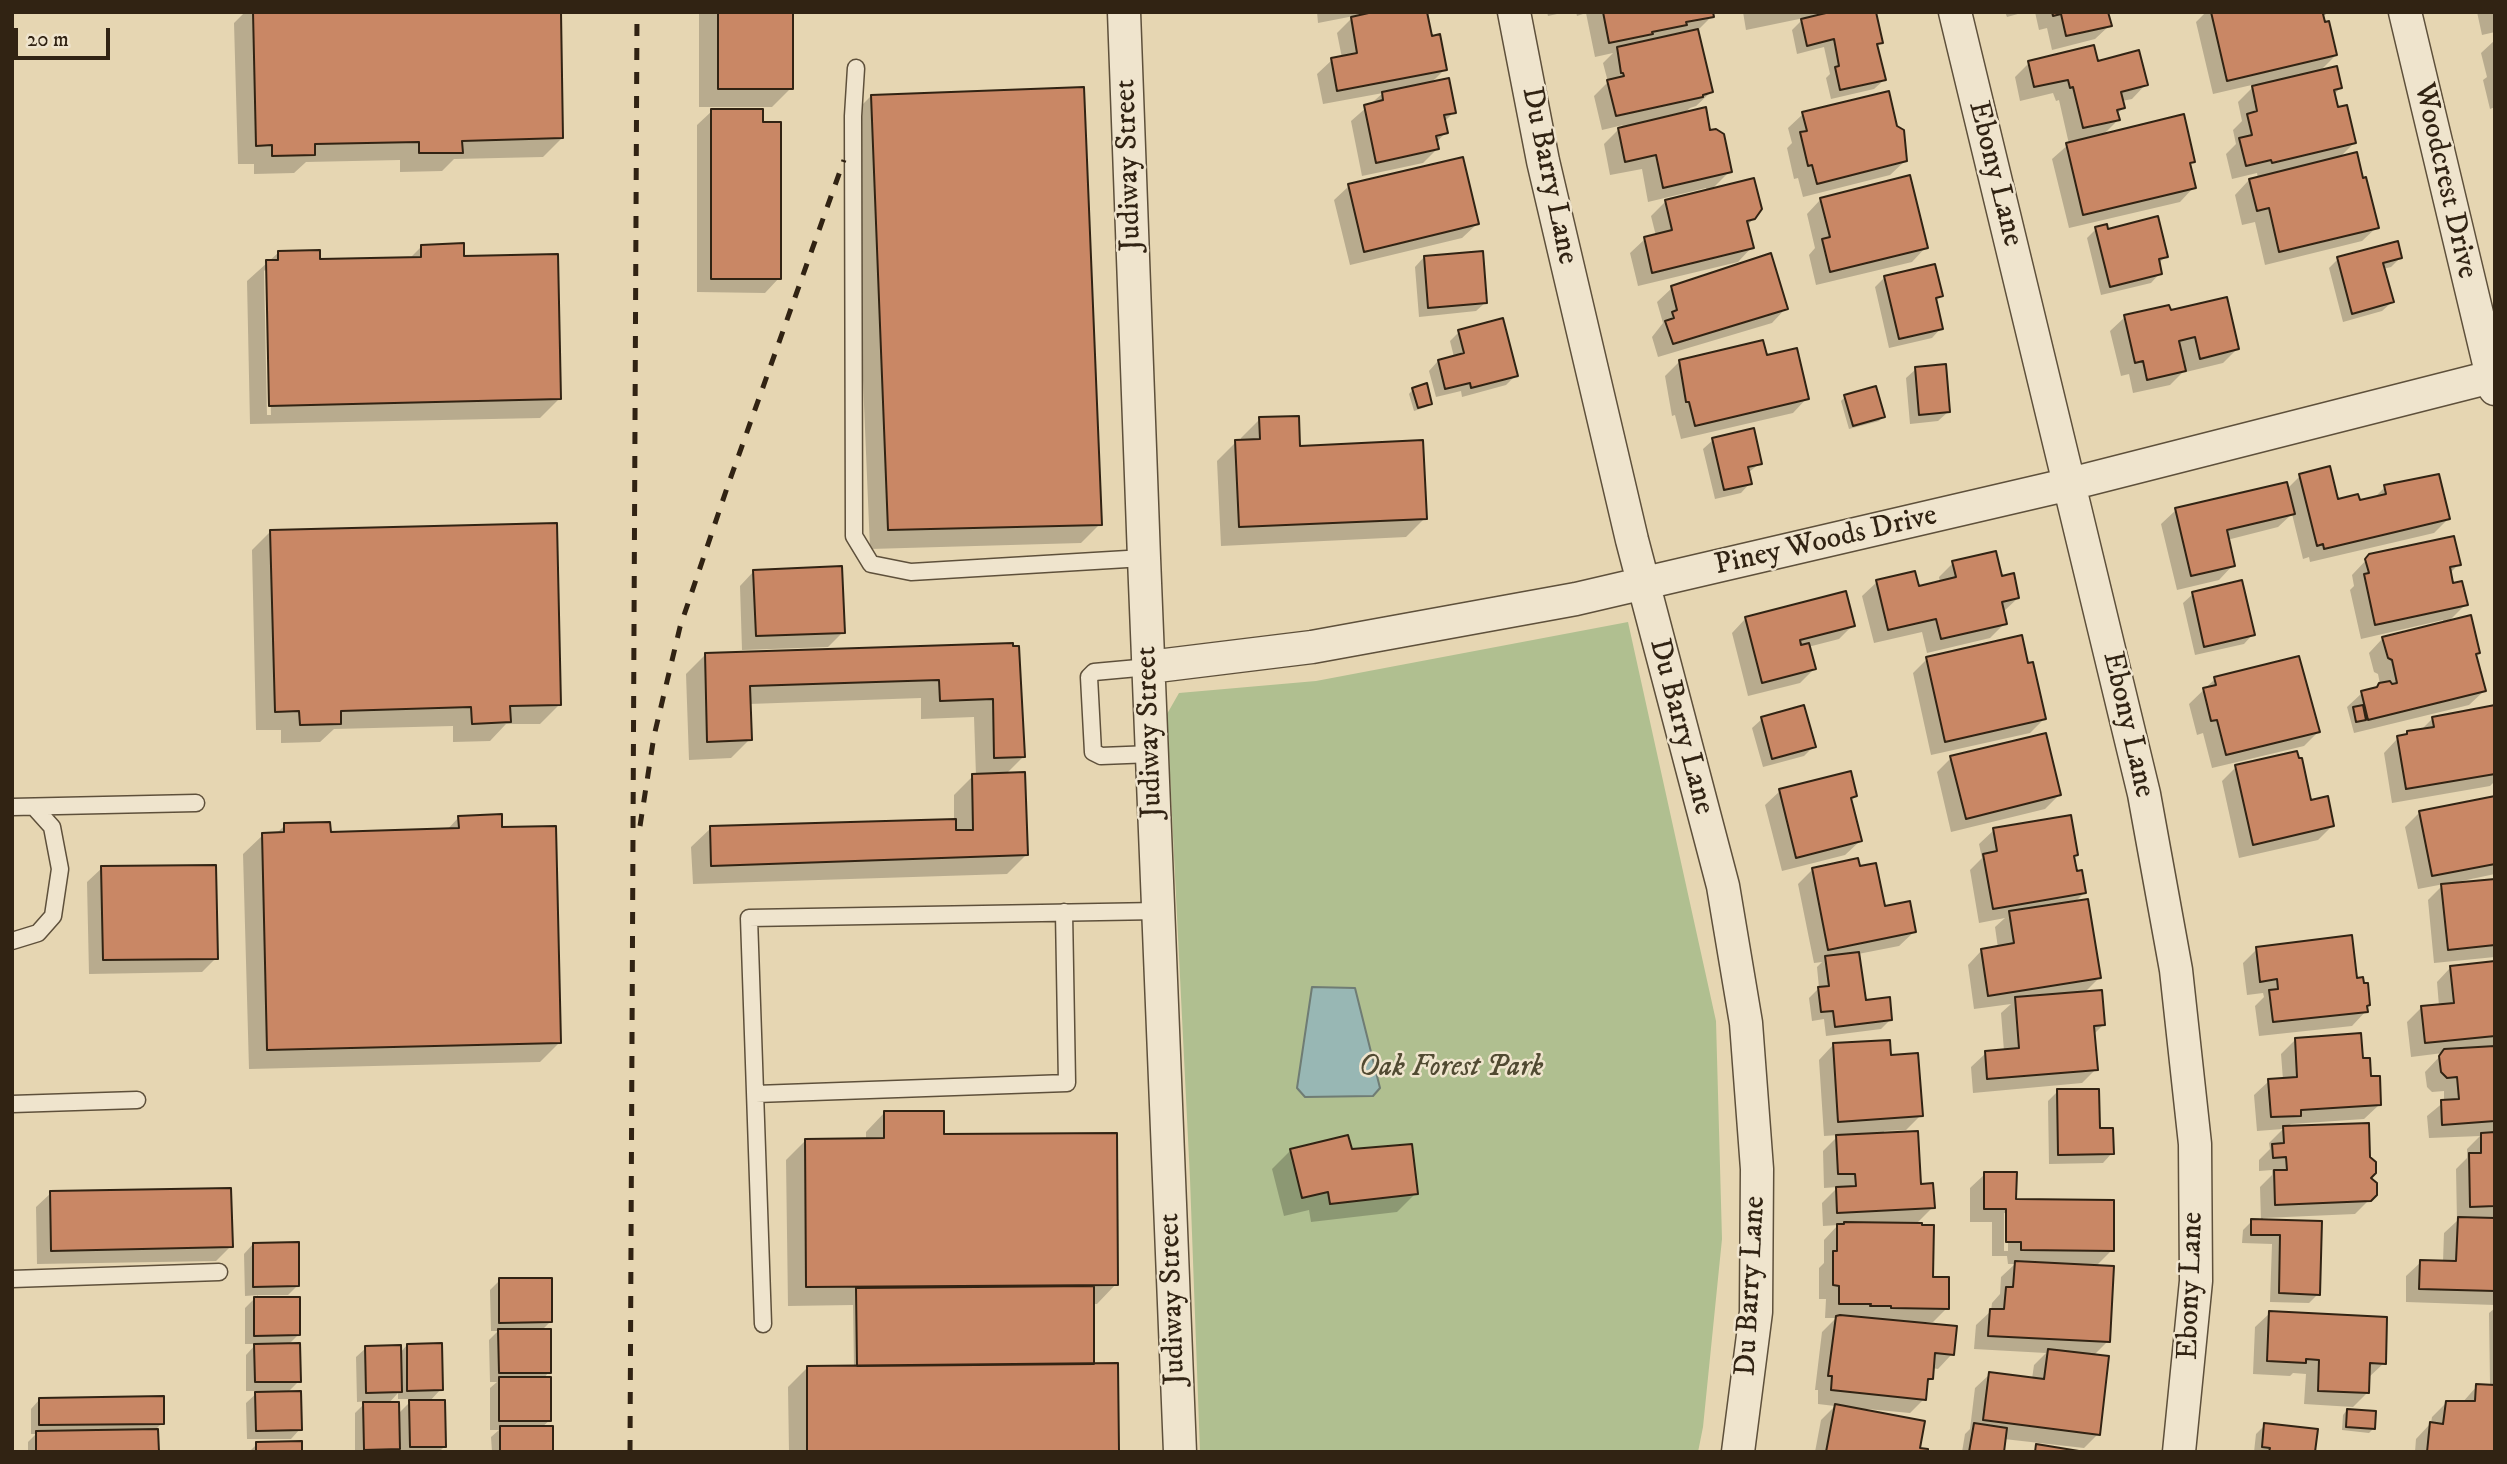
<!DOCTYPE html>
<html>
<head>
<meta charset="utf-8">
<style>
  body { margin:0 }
  #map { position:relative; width:2507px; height:1464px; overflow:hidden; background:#e6d6b2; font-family:"IM FELL DW Pica",serif }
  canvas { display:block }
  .frame { position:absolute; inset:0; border:14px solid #312313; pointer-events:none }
  .scale { position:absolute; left:14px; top:28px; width:96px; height:32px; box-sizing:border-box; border:4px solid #312313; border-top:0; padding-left:9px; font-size:21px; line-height:24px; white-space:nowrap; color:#312313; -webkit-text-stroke:5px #efe4cd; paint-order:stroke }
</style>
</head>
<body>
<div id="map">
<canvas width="2507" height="1464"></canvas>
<div class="frame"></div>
<div class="scale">20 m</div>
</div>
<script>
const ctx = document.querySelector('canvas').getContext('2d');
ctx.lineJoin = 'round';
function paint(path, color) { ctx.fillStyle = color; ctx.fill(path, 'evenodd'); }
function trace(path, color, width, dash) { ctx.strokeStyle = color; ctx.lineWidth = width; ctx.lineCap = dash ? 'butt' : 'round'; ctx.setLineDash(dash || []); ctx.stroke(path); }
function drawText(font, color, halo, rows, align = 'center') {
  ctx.font = font + ' "IM FELL DW Pica",serif'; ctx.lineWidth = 5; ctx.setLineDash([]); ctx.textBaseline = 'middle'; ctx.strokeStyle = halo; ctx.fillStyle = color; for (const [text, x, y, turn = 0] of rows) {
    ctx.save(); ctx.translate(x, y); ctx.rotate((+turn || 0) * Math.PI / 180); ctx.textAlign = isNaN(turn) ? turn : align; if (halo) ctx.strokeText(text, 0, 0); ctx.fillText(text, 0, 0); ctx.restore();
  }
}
paint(new Path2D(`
  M1628,622L1716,1021L1722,1239L1703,1427L1698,1452H1200L1190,1179L1167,714L1179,693L1316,681Z`), '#b0bf90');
const water = new Path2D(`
  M1312,987L1355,988L1380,1088L1373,1096L1305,1097L1297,1088Z`);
paint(water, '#98b7b4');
trace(water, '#6f7c74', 2);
paint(new Path2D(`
  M245,12H559L562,138L543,157L454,159L442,171L400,172V160L306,162L294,173L254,174V164H238L234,23Z
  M699,12H792L791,88L772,107H699Z
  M1317,12H1426L1431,38L1445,69L1431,83L1454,112L1444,122L1446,132L1436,143L1437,149L1423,163L1362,176L1351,121L1383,93L1323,104L1317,74L1332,60L1342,58L1337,33L1354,16L1318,23Z
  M1547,12H1566L1548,16Z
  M1576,12H1711L1712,16L1697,31L1711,92L1696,106L1690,108L1683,114L1709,132L1730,171L1711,190L1754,218L1747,226L1752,247L1738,262L1638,286L1630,253L1645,239L1656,236L1651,216L1666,201L1707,191L1706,188L1648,202L1642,169L1610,175L1604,144L1623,125L1602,130L1594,96L1608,82L1603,63L1613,53L1595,57L1586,13L1577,16Z
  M1743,12H1874L1881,42L1876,47L1884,80L1874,89L1831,99L1826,78L1830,74L1824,47L1797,54L1792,30L1804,18L1746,30Z
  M2005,12H2025L2007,17Z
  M2035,12H2110L2107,15L2110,25L2095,39L2052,50L2047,28L2039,30Z
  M2206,12H2326L2322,17L2336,55L2318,73L2340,88L2334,95L2337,109L2354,143L2339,158L2377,227L2362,241L2265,265L2255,222L2242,225L2235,195L2249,180L2258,178L2257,173L2232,179L2226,154L2236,144L2233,130L2242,121L2238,102L2256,84L2213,94L2196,22Z
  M2477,12H2495V32L2482,35Z
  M2495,40V107L2490,109L2483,80L2487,77L2481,53Z
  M2029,63H2097L2146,84L2132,99L2122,101L2123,108L2116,115L2118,120L2102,136L2193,161L2189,165L2194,187L2180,202L2069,228L2052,159L2069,144L2059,100L2056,101L2053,93L2020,101L2015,77Z
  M871,96L1100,524L1081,543L870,549L852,115Z
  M712,111L761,124L779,278L765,293L697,292V125Z
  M1803,114L1905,161L1890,175L1803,197L1798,178L1794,179L1787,148L1792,143L1788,128Z
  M1349,186L1477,224L1462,238L1350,265L1334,200Z
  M1821,199L1926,247L1912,262L1816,285L1809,255L1815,248L1807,214Z
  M2096,229L2107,231L2166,256L2158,264L2160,273L2151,283L2101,295L2087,238Z
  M422,246L463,258L559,399L540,418L250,424L247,281L278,253L318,261L409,259ZM267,268L271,415H267L264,271Z
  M1424,257L1486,302L1476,311L1419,317L1415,267Z
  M2400,258L2391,267L2383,269L2392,302L2382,311L2343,322L2329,268L2338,259Z
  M1885,277L1941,295L1935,301L1941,328L1932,338L1889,348L1875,287Z
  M1672,288L1786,308L1772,323L1658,357L1652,337L1663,323L1657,302Z
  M2170,312L2237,349L2223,363L2186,372V369L2170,385L2133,393L2129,374L2121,376L2110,331L2125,317Z
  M1459,332L1516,375L1506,385L1462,397L1461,391L1436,397L1429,371L1438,361L1454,357L1450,341Z
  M1766,357L1807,398L1793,413L1681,439L1675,415L1672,416L1665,376L1680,361Z
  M1916,369L1948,412L1938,421L1910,424L1906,378Z
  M1413,389L1431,403L1426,407L1414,411L1409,394Z
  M1845,397L1883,416L1879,421L1849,429L1841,401Z
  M1260,419L1299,448L1425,518L1406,537L1221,546L1217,461L1236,442H1241V438Z
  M1713,440L1760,463L1748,473L1750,483L1741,493L1715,499L1703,449Z
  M2300,476L2337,501L2359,503L2373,499L2385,487L2448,519L2434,533L2310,562L2309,557L2303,559L2292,514L2278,527L2227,540L2233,565L2219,580L2177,590L2161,524L2176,510L2287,489Z
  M271,531L559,705L540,724H506L490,741L453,742V726L334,729L320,742L281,743V730H256L252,550Z
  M2370,556L2459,564L2449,574L2452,585L2466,604L2447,623L2478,653L2475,656L2484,691L2469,705L2354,733L2347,707L2362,693L2375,689L2380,684L2378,674L2374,672L2369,653L2383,638L2444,624L2443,620L2361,639L2350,590L2354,586L2352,575Z
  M1953,563L2001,579L2018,598L2002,613L2005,623L1990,638L1927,653L1922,632L1874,643L1862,596L1877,582L1917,588L1940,583L1939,577Z
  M754,571L843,632L828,647L742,650L740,586Z
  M2193,594L2253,634L2244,644L2195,655L2183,603Z
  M1746,618L1853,625L1839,639L1808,647L1814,669L1800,683L1748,696L1732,633Z
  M1012,645L1023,757L1005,775L1026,855L1007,874L693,884L691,847L711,828L954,821V795L973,776H976L974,717L921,719V698L749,704L750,739L731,758L689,760L686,674L705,655Z
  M1927,659L2027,665L2044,719L2030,733L1931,755L1913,673Z
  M2215,679L2318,732L2304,746L2212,768L2203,733L2197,735L2189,704Z
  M2495,716V781L2490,786L2392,803L2384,753L2398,738L2408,733L2420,731L2433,718Z
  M1762,719L1814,746L1804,756L1763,767L1752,728Z
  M1951,758L2059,795L2045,809L1951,832L1937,772Z
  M2236,767L2310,802L2333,825L2318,840L2239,858L2222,781Z
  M1780,791L1855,796L1850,801L1860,841L1845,855L1782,871L1765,805Z
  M2495,798V874L2457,882V884L2495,880V957L2434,963L2428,900L2444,884L2418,889L2405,827L2420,812Z
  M459,817L501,829L559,1043L540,1062L249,1069L243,854L263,835H275L285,825L329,833L446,831Z
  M1994,830L2076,854L2073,857L2075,873L2084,893L2074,903L2099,978L2083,994L2103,1025L2093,1035L2096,1069L2082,1083L1973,1093L1971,1067L1986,1053L2004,1051L2001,1013L2011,1004L1974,1009L1968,965L1982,950L1998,948L1995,927L2005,918L1979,923L1970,870L1982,858L1979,844Z
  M102,868L216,958L202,972L89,974L87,882Z
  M1859,868L1884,908L1914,932L1899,946L1858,954L1864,1002L1891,1019L1881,1029L1826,1036L1824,1019L1812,1021L1809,998L1819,988L1817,967L1822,962L1814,963L1798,884L1813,869Z
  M2257,949L2356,980L2369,1005L2366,1011L2352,1026L2259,1036L2255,1006L2264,997L2263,993L2247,995L2243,963Z
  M2495,963V1305L2406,1302V1276L2421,1262H2443L2444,1233L2457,1221L2456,1169L2467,1158V1149L2480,1136L2429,1138L2427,1116L2444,1102V1091L2432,1092L2427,1087L2425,1072L2443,1053L2411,1057L2407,1022L2421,1008L2439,1006L2437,982L2451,967Z
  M2296,1039L2361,1059L2379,1105L2364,1119L2291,1124L2286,1128L2369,1179L2375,1194L2355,1214L2263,1218V1221L2321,1223L2318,1294L2309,1303L2270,1302L2272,1244L2242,1243L2243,1230L2252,1221H2261L2260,1187L2272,1175V1170L2259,1171V1160L2270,1149L2269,1143L2283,1129L2257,1131L2254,1095L2269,1081L2283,1080L2281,1054Z
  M1833,1045L1889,1057L1921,1115L1906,1130L1884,1131L1885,1135L1933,1207L1916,1224L1932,1279L1947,1308L1933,1322H1921V1325L1952,1354L1938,1369L1932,1368L1931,1379L1926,1383L1924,1399L1910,1413L1867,1409V1412L1918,1449L1926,1452H1815L1821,1420L1835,1406L1818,1404V1390H1815L1822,1332L1836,1318H1825L1826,1299H1819V1268L1824,1263V1240L1838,1225L1823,1226L1822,1203L1838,1187L1824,1188L1823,1151L1839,1135L1824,1136L1819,1060Z
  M2058,1091L2098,1130L2112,1153L2103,1163L2049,1164L2048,1101Z
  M885,1112L942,1135L1116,1284L1097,1304H1092L1093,1365L1117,1452H789L788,1387L807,1368H854L853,1305L788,1306L786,1160L805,1141L866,1140V1132Z
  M1291,1150L1351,1151L1416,1193L1397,1212L1311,1222L1309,1210L1284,1216L1272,1169Z
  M1985,1174L2014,1201L2112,1250L2095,1267L2108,1341L2093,1356L2098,1434L2084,1448L2004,1439L2002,1452H1962L1965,1434L1970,1429L1975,1388L1990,1374L2032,1379L2034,1365L2046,1353L1974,1349L1976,1325L1991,1311L1992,1303L2000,1294L2001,1277L2015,1264H2008L2007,1256H1992V1222H1970V1188ZM2004,1213H2008V1251H2004Z
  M51,1193L231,1246L216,1261L37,1264L36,1207Z
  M253,1244L298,1285L288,1295H258V1299L298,1335L288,1345L299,1381L287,1393L300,1429L291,1439H247L246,1403L259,1391H246V1355L256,1344H245V1308L258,1295L245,1296L244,1254Z
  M500,1280L550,1322L541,1331L549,1372L543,1379L550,1420L542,1427L551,1452H492L491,1437L499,1430H490V1388L497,1382H490L489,1340L498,1331H491L490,1290Z
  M2495,1308V1384H2490L2489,1313Z
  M2270,1313L2384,1363L2368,1378V1392L2353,1407L2304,1404L2306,1374L2293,1373L2290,1376L2253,1374L2255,1327Z
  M407,1345L441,1389L429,1402L444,1447L439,1452H401V1445L394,1452H355V1413L367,1401L357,1402L356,1357L366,1348L399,1354ZM398,1393V1399H413L397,1415L388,1404Z
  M2477,1386L2495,1452H2415L2416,1439L2431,1423L2432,1417L2446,1403H2462Z
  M40,1399L162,1423L154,1431L157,1452H28V1442L36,1434H31V1409Z
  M2347,1410L2373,1429L2369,1433L2342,1430L2343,1415Z
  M2265,1425L2314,1452H2254L2256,1434Z
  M257,1444L300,1452H249Z`), '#0003');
const building = new Path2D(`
  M253,12H561L563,138L462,141L463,153H419V142L315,144V155L272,156V145L256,146Z
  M718,12H793V89H718Z
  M1373,12H1427L1432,36L1440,34L1447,70L1337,91L1331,58L1357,53L1351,17Z
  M1603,12H1713L1714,17L1686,22L1687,25L1652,32L1653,34L1609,43Z
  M1830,12H1876L1883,43L1877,44L1886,80L1840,90L1835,67L1839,66L1834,39L1807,46L1801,19Z
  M2052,12H2108L2112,26L2066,36L2061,14L2053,16Z
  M2211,12H2328L2323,14L2325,22L2329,21L2337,55L2227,81Z
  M1698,29L1713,92L1703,95V97L1616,116L1607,80L1624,76L1623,73H1621L1617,47Z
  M2094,45L2098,61L2139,50L2148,85L2121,92L2125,108L2117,110L2120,120L2083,128L2073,87L2070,88L2068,80L2034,87L2028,61Z
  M2337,66L2342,88L2334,90L2338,107L2347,105L2356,143L2272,163L2271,160L2246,166L2239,138L2252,135L2247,114L2257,111L2252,86Z
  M1449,78L1456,113L1444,115L1448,133L1436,136L1439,149L1376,163L1364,105L1383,100L1382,92Z
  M1084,87L1102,525L888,530L871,95Z
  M1889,91L1897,126L1904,130L1907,161L1817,184L1812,165L1808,166L1800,132L1807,131L1802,112Z
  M1706,107L1710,130L1716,129L1724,134L1732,172L1663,188L1656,155L1625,162L1618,128Z
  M711,109H763V122H781V279H711Z
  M2184,114L2195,162L2190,163L2196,188L2083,215L2066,143Z
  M2357,152L2363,178L2366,177L2379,228L2279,252L2269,208L2257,211L2249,179Z
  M1463,157L1479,224L1364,252L1348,184Z
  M1910,175L1928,248L1830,272L1822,239L1830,237L1820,198Z
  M1754,178L1762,209L1755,219L1747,221L1754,248L1652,273L1644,237L1672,230L1665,200Z
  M2158,216L2168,257L2159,259L2162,274L2110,287L2095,227L2107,224L2108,229Z
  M2398,241L2402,258L2383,263L2394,302L2352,314L2337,257Z
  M464,243V256L558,254L561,399L269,406L266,260H278V251L320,250V259L421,257V245Z
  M1483,251L1487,303L1428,308L1424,256Z
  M1771,253L1788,309L1673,344L1665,321L1674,318L1672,312L1677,310L1671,286Z
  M1935,264L1943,296L1936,298L1943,329L1899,339L1884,276Z
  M2227,297L2239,349L2200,359L2195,337L2179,341L2186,371L2147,380L2143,361L2135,363L2124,315L2169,305L2171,310Z
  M1503,318L1518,376L1471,388L1470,383L1445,389L1438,360L1464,353L1458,330Z
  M1763,340L1767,355L1797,348L1809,399L1695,426L1689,402H1686L1679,360Z
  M1946,364L1950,412L1919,415L1915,367Z
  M1427,383L1432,404L1418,408L1412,388Z
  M1876,386L1885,417L1853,426L1844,395Z
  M1299,416L1300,446L1423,440L1427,519L1239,527L1235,440L1260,439L1259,417Z
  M1754,428L1762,464L1748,467L1752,484L1724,490L1712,438Z
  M2330,466L2338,499L2358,494L2360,500L2386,494L2384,485L2439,474L2450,519L2324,549L2323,544L2317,546L2299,474Z
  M2287,482L2295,514L2227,530L2235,566L2191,576L2175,508Z
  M557,523L561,705L510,706L511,722L472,724L471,707L341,711V724L300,725L299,711L275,712L270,530Z
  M2454,536L2461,565L2450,567L2453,583L2462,581L2468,605L2375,625L2364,574L2369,573L2365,559L2369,554Z
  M1996,551L2002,576L2014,573L2019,598L2002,602L2007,624L1941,639L1936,619L1888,630L1876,580L1915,571L1919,586L1956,577L1952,561Z
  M842,566L845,633L756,636L753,570Z
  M2242,580L2255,635L2204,647L2192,592Z
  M1846,591L1855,626L1800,640L1801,645L1809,643L1816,669L1762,683L1745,617Z
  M2471,615L2480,653L2476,654L2486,691L2368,720L2361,691L2377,687L2379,683L2390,681L2392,684L2397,683L2392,660L2388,658L2382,637Z
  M2022,635L2028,663L2033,662L2046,719L1945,742L1926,657Z
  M1013,643V646H1019L1025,757L994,758L993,699L940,701L939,680L750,686L752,740L707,742L705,653Z
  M2299,656L2320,732L2226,755L2217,720L2211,721L2203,688L2216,685L2214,677Z
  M1804,705L1816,747L1772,759L1761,717Z
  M2363,705L2366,720L2356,722L2353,707Z
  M2495,705V774L2406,789L2397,736L2407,734V731L2434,727L2432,717Z
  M2046,733L2061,795L1966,819L1950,756Z
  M2297,751L2299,758H2302L2311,800L2328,796L2334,826L2253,845L2235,765Z
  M1851,771L1857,796L1851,798L1862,841L1796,858L1779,789Z
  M1025,772L1028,855L711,866L710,826L956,819V830H973L972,774Z
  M2495,796V864L2432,876L2419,811Z
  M502,814V827L556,826L561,1043L267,1050L262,833L284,832V823L330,822L331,832L459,828L458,816Z
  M2071,815L2078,855L2074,856L2077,871L2082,870L2086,893L1993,909L1983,854L1997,851L1993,828Z
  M1858,858L1860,866L1876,863L1885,906L1910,901L1916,932L1828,950L1812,868Z
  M216,865L218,959L103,960L101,866Z
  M2495,879V945L2448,950L2441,884Z
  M2088,899L2101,978L1988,996L1981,949L2014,943L2009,911Z
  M2352,935L2357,978L2363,977L2364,983H2368L2370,1005L2367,1006L2368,1012L2273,1022L2269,990L2278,989L2277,979L2260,982L2256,947Z
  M1859,952L1866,1000L1890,997L1892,1020L1835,1027L1833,1011L1821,1012L1818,987L1829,986L1825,956Z
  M2495,961V1036L2425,1043L2421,1006L2454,1003L2450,966Z
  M2102,990L2105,1025L2094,1026L2098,1070L1987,1079L1985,1051L2019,1048L2015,997Z
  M2361,1033L2363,1058H2370L2371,1076H2380L2381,1105L2301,1110V1116L2271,1117L2268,1079L2297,1077L2295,1038Z
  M1890,1040L1891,1055L1918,1053L1923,1116L1838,1122L1833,1043Z
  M2495,1046V1121L2442,1125L2441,1100L2459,1099L2457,1077L2447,1078L2441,1072L2439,1056L2444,1049Z
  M2057,1089H2099L2100,1128H2113L2114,1154L2058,1155Z
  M884,1111H944V1134L1117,1133L1118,1285L806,1287L805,1139L884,1138Z
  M2369,1123L2370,1157L2376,1162V1173L2371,1178L2377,1183V1195L2371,1201L2275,1205L2274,1170H2287L2286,1157L2273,1158L2272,1144L2284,1143L2283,1126Z
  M1918,1131L1921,1184L1933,1183L1935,1208L1837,1213L1836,1187L1856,1186L1855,1174H1838L1836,1135Z
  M2495,1132V1206L2470,1207L2469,1153H2481V1133Z
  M1348,1135L1352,1149L1412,1144L1418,1194L1330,1204L1328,1192L1302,1198L1290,1149Z
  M1984,1172H2017L2016,1199L2114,1200V1251L2021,1250V1242H2006V1209H1984Z
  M231,1188L233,1247L51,1251L50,1191Z
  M2458,1217L2495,1218V1291L2419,1289L2420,1260L2456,1261Z
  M2251,1219L2322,1221L2320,1295L2279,1293L2280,1235H2251Z
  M1844,1222L1922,1223V1225H1934L1933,1277H1949V1309L1891,1308V1306H1870L1871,1304H1839V1286L1833,1285V1251H1837V1224H1844Z
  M299,1242V1286L253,1287V1243Z
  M2015,1261L2114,1266L2110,1342L1988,1336L1990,1309H2004L2006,1287H2013Z
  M499,1278H552V1322L499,1323Z
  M1094,1286V1364L857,1366L856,1288Z
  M254,1297H300V1335L254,1336Z
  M2269,1311L2387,1317L2386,1364L2370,1363L2369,1393L2318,1391L2319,1360L2306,1359V1363L2267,1361Z
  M1840,1315L1957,1326L1954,1355L1935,1353L1933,1379H1928L1926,1400L1831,1390L1832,1376H1828L1836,1316Z
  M498,1329H551V1373H499Z
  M300,1343L301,1382H255L254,1344Z
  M442,1343L443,1390L407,1391V1344Z
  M401,1345L402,1392L366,1393L365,1346Z
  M2048,1349L2109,1356L2100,1435L1983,1420L1989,1372L2044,1379Z
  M1118,1363L1119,1452H807V1366Z
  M499,1377H551V1421H499Z
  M2476,1384L2495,1385V1452H2427L2430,1422L2443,1424L2446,1401H2475Z
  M301,1391L302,1430L256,1431L255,1392Z
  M164,1396V1424L39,1425V1398Z
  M409,1400H445L446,1447H410Z
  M363,1402H399L400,1449L364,1450Z
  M1835,1404L1925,1421L1920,1448L1928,1449V1452H1826Z
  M2347,1409L2376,1411L2375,1429L2346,1427Z
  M1974,1423L2007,1428L2004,1452H1969Z
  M2264,1423L2318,1429L2315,1452H2269L2270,1448L2262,1447Z
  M500,1426H553V1452H500Z
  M158,1429L159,1452H36V1431Z
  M302,1441V1452H256V1442Z
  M2036,1444L2085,1452H2035Z`);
paint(building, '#c98765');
trace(building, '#312313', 2);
const service = new Path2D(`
  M856,68L853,116L854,536L871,564L911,572L1144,558
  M1149,667L1094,672L1089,677L1093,752L1101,756L1152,754
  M12,807L196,803
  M12,941L38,933L53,916L60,869L52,827L34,807
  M756,1094L1067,1083L1064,912
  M12,1104L137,1100
  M12,1279L219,1272
  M763,1324L749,918L1158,911`);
const minor = new Path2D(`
  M1124,12L1144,558L1180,1452
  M1514,12L1543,161L1632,540L1723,886L1746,1023L1757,1169L1756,1312L1738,1452
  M1955,12L2144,794L2176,970L2195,1144L2196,1281L2179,1452
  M2405,12L2495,389
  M1149,667L1312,647L1576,599L2070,484L2495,376`);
trace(service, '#5e503b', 19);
trace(minor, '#5e503b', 35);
trace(service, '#efe4cd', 16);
trace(minor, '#efe4cd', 32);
trace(new Path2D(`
  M640,826L654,736L680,627L727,488L844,160
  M630,1452L637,12`), '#312313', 5, [12, 12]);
drawText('30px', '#312313', '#efe4cd', [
  ["Judiway Street",1130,165,-92],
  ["Ebony Lane",1994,174,76],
  ["Du Barry Lane",1548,176,78],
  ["Woodcrest Drive",2444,181,77],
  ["Piney Woods Drive",1826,542,-13],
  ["Ebony Lane",2127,725,77],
  ["Du Barry Lane",1680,727,75],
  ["Judiway Street",1151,732,-92],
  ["Du Barry Lane",1752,1286,-87],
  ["Ebony Lane",2192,1286,-88],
  ["Judiway Street",1174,1299,-92]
]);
drawText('italic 30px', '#514a32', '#efe4cd', [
  ["Oak Forest Park",1451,1069]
]);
</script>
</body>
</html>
